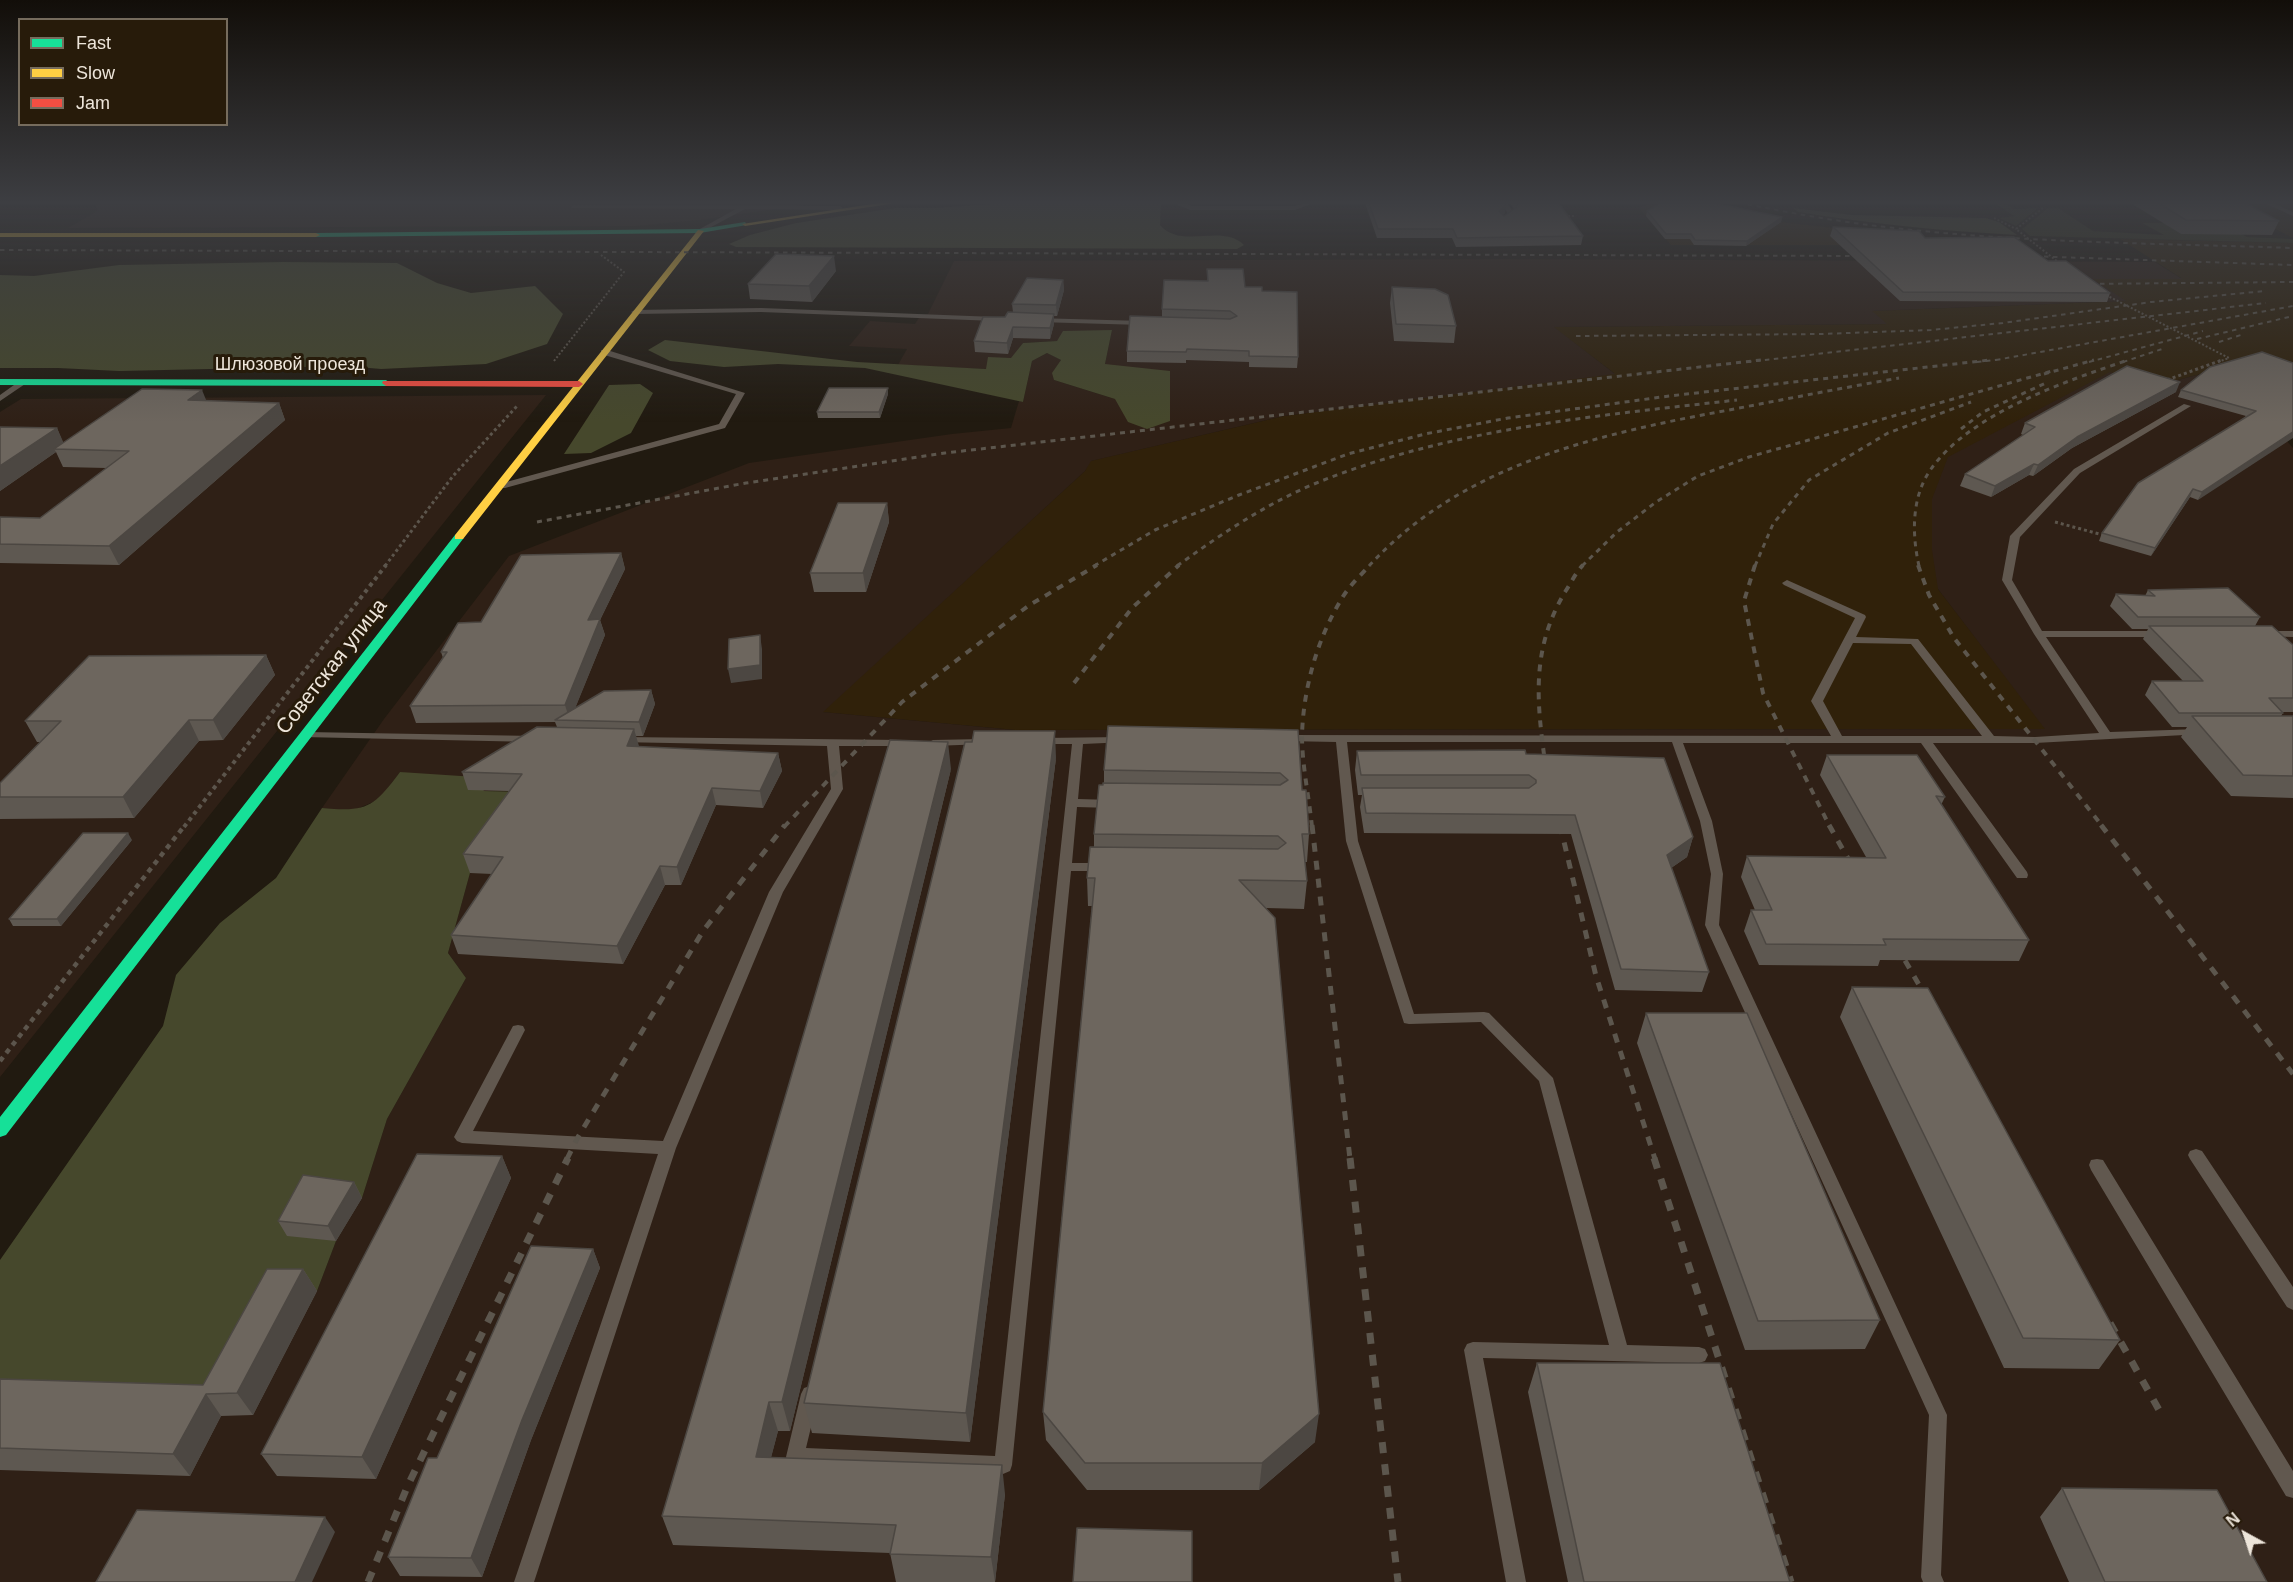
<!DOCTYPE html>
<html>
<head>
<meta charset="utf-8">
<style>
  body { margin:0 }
  #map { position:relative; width:2293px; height:1582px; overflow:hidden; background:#211a10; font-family:Arial,sans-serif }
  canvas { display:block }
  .legend { position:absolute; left:18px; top:18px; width:210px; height:108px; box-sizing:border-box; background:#271b0a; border:2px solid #766c5d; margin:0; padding:8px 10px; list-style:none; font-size:18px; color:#ede5da }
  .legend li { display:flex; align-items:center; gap:12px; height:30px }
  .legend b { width:30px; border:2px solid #766c5d }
  .north { position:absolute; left:2215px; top:1504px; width:60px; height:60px; -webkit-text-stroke:4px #271b0a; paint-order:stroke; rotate:320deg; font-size:16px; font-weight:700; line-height:24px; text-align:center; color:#ede5da }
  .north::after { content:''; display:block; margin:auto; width:21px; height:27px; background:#ede5da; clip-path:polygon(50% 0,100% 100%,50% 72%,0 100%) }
</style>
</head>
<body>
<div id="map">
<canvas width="2293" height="1582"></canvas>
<ul class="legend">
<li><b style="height:8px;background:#16e098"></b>Fast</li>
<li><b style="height:8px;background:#ffcf43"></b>Slow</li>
<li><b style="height:8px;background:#f24e42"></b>Jam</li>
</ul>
<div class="north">N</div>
</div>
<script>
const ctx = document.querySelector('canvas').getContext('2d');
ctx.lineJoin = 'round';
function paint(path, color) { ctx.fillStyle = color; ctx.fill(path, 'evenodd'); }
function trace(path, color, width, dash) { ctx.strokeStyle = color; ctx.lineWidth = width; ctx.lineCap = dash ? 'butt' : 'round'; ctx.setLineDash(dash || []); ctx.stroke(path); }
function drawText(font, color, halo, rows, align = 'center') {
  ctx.font = font + ' Arial,sans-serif'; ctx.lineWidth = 6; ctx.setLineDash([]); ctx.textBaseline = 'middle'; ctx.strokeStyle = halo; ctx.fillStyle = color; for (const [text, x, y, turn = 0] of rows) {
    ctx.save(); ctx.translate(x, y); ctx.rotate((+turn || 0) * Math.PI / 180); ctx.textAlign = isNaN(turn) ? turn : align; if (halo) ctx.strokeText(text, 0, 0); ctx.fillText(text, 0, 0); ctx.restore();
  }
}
paint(new Path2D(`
  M1655,201H1680L1781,222L1913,237L1924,249L1837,245H1671L1639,208Z
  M2220,201H2293V238L2236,209Z
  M2120,239L2293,243V371L2259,359L2174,381L1938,589L2046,729L1015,730L822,712L1085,471L1090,461L1284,416L1614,373L1553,327L1885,324L1871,311L2124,301L2092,279L2181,278Z`), '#30210a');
paint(new Path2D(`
  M95,201H814L817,203L700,220L636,226L68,228L97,211Z
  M1502,259L2155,262L2182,279H2093L2126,301L1872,311L1887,324L1554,327L1615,374L1284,416L1091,461L1085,471L823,712L1015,730L2045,729L1938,589L1932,550V499L1948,457L2110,372L2164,388L2174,381L2259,359L2280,433L2293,448V1582H0V1410L317,1291L336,1241L362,1198L387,1119L466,978L448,953L470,873L527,792L484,791L400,772L380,799L352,811L322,808L384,719L509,556L749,463L952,434L1011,428L1019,401L1023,402L1032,361L1047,353L1061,360L1054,380L1115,399L1105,364L1112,330L1057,341L1023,343L1012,358L986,369L898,365L907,349L849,346L870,321L915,324L920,316L928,314L954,261Z
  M546,395L0,1077V412L21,399Z`), '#2f2016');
paint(new Path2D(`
  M1992,201H2001L2014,209L2038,208L2016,226L1999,218L2014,216Z
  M2048,208H2058L2093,231L2164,235L2142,223H2164L2181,234L2235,230L2247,237L2293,239V243L2030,236L2022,229Z`), '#33341a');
paint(new Path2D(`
  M1034,201H1161L1160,225C1181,250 1222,223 1244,245L1237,249L736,247L729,244L750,235L796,223L895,208H937Z
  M1793,208L1852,215L1986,218L1999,222L2017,235C1944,231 1871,224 1798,212Z
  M283,262L397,263L437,283L471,293L535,286L563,314L547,344L486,364L381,369L347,366L119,371L58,368H0V275L34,276L119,265Z
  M1112,330L1105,364L1170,371V421L1147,429L1128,422L1115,399L1054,380L1052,373L1061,360L1047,353L1032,361L1023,402L865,368L778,364L724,367L670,361L648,350L665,340L857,362L986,369L988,357L1011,358L1023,343L1057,341L1063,331Z
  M640,384L653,393L631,433L591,453L564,454L609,385Z
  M400,772L476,777L484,791L528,792L470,873L448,953L466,978L387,1119L362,1198L312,1191L336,1241L317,1291L281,1292L219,1407L0,1410V1260L163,1026L176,975L220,923L276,878L322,808C367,812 373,808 400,772Z`), '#46482c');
trace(new Path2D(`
  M2089,201L2100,205
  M1556,203L1606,202
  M2043,208L2016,229L2058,262
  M1564,216H1576
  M1994,218L2016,229
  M2106,295L2229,358L2218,362
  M554,361L624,272L601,255`), '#5c554c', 2, [2, 2]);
trace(new Path2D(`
  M2167,380L2222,360
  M2055,522L2103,535
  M385,566L453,476L517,406`), '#5c554c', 3, [3, 3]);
trace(new Path2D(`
  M184,827L386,565`), '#5c554c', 4, [4, 4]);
trace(new Path2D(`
  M0,1061L185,825`), '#5c554c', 4.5, [5, 5]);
paint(new Path2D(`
  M1176,201H1182L1191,206H1295L1305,203V201H1311V204L1295,210H1190L1178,205Z
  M1500,201H1506L1514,214L1503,222L1500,220L1508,214Z
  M2260,201H2268L2293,212V216Z
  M573,205L840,206L843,208L840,210L745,209L700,233L697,231L698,230L736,209L571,208Z
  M761,308L996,317L1000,319L996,321L761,312L635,314L631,312L635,310Z
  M1035,318L1143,321L1147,323L1143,325L1038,322L1034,320Z
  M601,350H607L745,393L725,428L505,488H499V484L719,424L736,394L601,354Z
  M21,380L28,382L0,401V395Z
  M2184,404L2191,406L2080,473L2020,537L2012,580L2042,631H2160L2165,634L2160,637H2046L2110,732L2199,729L2203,730L2205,732L2203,734L2035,743H1933L2027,872L2028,875L2027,878H2017L1921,743H1683L1712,821L1723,874L1719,925L1947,1415L1941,1575L1944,1582H1923L1921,1577L1929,1415L1705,925L1711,874L1700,821L1672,742H1347L1358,841L1414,1014L1484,1012L1489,1013L1553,1078L1627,1345L1699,1347L1705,1349L1708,1355L1705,1361L1699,1363L1483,1358L1526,1582H1506L1464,1350L1467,1344L1473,1342L1609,1345L1539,1081L1481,1022L1409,1024L1404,1023L1346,841L1336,742L1284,741L1278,738L1284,735L1831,736L1811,701L1855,618L1784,585L1782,583L1787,580L1865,615L1866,617L1856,637L1918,639L1994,736L2035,737L2099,733L2034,634L2002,580L2010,536L2074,469ZM1853,643L1911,644L1982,736H1842L1823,701Z
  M2265,631H2293V637L2261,636L2260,634Z
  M306,732L535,736L541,739L535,742L302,737L300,735Z
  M621,737L904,740L910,743L904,746H839L843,789L783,892L676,1148L534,1582H514L658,1154L462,1143L457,1141L454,1137L513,1026L518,1025L523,1026L525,1030L473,1131L663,1141L769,892L831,789L827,746L617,742L615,740Z
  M1123,737L1127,738L1129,740L1127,742L1083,744L1078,799L1112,800L1118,804L1112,808L1077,807L1072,863H1103L1109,867L1103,871H1071L1012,1465L1010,1471L1003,1474L795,1466L788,1463L786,1457L801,1394L804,1388L810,1386L816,1388L819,1394L806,1448L995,1456L1072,744H1041L1035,741L1041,738Z
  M982,739L986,740L988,742L986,744L933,746L927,743L933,740Z
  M2196,1149L2202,1151L2293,1287V1310L2287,1307L2190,1159L2188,1155L2190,1151Z
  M2097,1159L2103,1160L2293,1471V1498L2286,1496L2091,1170L2089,1165L2091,1160Z`), '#61584f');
paint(new Path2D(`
  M745,222L747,225L700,233L316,237L312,235L316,233L700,229Z
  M0,379L386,380L390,383L386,386L0,385Z
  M459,534L464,537L463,539L6,1135L0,1137V1117L455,535Z`), '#16e098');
paint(new Path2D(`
  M892,201H909L745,226L742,224Z
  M698,230L704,231L463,539H455V535Z
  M0,233H316L320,235L316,237H0Z`), '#ffcf43');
paint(new Path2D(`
  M383,381H579L583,384L579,387L386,386L382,383Z`), '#f24e42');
trace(new Path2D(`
  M1730,201C1776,210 1822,219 1869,225C2010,243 2152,243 2293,248
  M0,250L1867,256
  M2026,256L2293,265
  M2082,284L2293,282
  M1576,336L1821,334L1931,330L2003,323L2151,302L2265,291
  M2197,339L2293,316
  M2219,342L2244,334
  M1996,360L2293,306
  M1747,362L2266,303
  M1977,362L2003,359
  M2089,362L2203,331
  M2123,362L2162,349`), '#5c564d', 2, [4.5, 4.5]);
trace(new Path2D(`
  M2044,374L2094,360
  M1961,429L1983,412L2048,382
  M537,522L746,483L945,453L1761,360
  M1094,566L1155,530L1239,495L1348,454L1425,434L1508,418L1669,396L1990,360
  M1177,566C1220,535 1264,505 1314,484C1448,429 1594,416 1737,400
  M1369,566C1462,464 1599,434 1729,410C1786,399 1842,388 1899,378
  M1582,566L1617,532L1656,502L1698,476L1749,457L2052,371
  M1755,566L1773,524L1809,480L1888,433L1971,402
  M1919,566C1912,535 1911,497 1931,469C1971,413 2064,382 2128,360`), '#5c564d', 3, [5, 5]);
trace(new Path2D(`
  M1755,565L1744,601L1763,693L1830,827
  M1918,565L1929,595L1954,638L2103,827
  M1074,683L1132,608L1179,565
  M1546,769C1537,704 1530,651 1565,592C1571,583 1576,572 1583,565
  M1558,819L1560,827
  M784,827L902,702L1028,606L1097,565
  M1312,827C1309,797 1302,765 1302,736C1303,690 1317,639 1341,600C1348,587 1360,576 1370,565`), '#5c564d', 4, [7, 7]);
trace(new Path2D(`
  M1312,825L1350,1159
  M1560,825L1596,976L1655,1159
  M1829,825L1855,871
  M2101,825L2293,1074
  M1896,945L1929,1002
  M567,1159L578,1137L703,931L785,825`), '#5c564d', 5, [9, 9]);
trace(new Path2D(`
  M1350,1158L1398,1582
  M1654,1158L1791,1582
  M2110,1323L2163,1417
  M368,1582L408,1485L568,1158`), '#5c564d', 7, [11, 11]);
paint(new Path2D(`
  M1366,201H1504L1505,213L1503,215L1504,216L1514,209L1509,201H1557L1583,236L1581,245L1456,247L1452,238H1377L1366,206Z
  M2129,201H2241L2279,221L2272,235L2181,234L2129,202Z
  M1647,211L1782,217L1781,222L1746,246L1694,245L1690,239H1665L1646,216Z
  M1833,227L1925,238L2110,293L2107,302L1900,301L1830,236Z
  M1207,269L1245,287L1262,291L1298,357L1297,368L1249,367V362L1186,360V363L1127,362V351L1162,317V309L1207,281Z
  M836,271L812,302L750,299L748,284Z
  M1063,280L1064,290L1057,316H1054V324L1050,339L1013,338L1008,354L975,352L974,341L1013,312L1012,304Z
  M1392,287L1456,326L1454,343L1394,341L1390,303Z
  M2293,363L2198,500L2190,497L2151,556L2099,541L2102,533L2246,416L2178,397L2181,390Z
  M2176,392L2072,448L2033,476L2029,475L1991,497L1960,486L1965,474L2023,435L2021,434L2025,423Z
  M888,394L880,418H818L817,412Z
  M206,401L279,403L285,420L119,565L0,563V517L40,518L106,468L63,467L56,452L0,491V427L57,428L63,443Z
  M887,503L889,522L866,592H814L810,573Z
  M621,553L625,569L600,620L605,635L575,708L651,690L655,704L643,736H636L638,747L778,753L782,771L763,808L716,805L681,885H665L623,964L458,954L451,935L492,874L470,873L463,854L509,791L468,790L462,772L557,727L555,722L416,723L410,706L443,658L441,652L481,622Z
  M2148,590L2260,617L2255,626L2293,645V712H2282L2283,713L2281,716H2293V798L2231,796L2181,737L2187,727H2172L2145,695L2152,681H2183L2143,639L2148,629H2132L2110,606L2116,594L2145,596Z
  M266,655L275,675L223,740L199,741L134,818L0,819V783L40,742H37L25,721Z
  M1298,730L1302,790L1309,834L1307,862H1305L1307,881L1304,909L1266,908L1315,1442L1259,1490H1087L1046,1440L1043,1412L1092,906H1088L1087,878L1094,847V834L1103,785L1104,783V770Z
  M1357,751L1526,754L1693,837L1687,857L1671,868L1709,972L1702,992L1615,990L1571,834L1364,833L1360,807L1362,795H1358L1355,770Z
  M1827,755L1945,797L1941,805L2029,940L2019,961L1880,960L1878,966L1759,965L1744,931L1751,910H1755L1741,877L1747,856L1866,857L1820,775Z
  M1056,758L970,1442L812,1433L804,1403Z
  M951,769L790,1431H778L771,1457L1005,1494L995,1582H896L890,1553L673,1545L662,1516Z
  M132,840L61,926H13L9,919Z
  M1852,987L2120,1340L2099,1369L2004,1368L1840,1017Z
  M1646,1013L1880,1320L1865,1349L1745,1350L1637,1043Z
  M502,1156L511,1178L376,1479L277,1476L261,1454Z
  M354,1182L362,1198L336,1241L287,1236L278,1221Z
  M593,1249L600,1268L531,1440L482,1577L400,1576L388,1557L437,1458Z
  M303,1269L317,1291L253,1415L221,1416L190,1476L0,1470V1379L203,1385Z
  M1537,1363L1790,1582H1568L1528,1392Z
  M2062,1488L2267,1582H2069L2040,1517Z`), '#5e5851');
paint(new Path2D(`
  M1506,205L1505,213L1498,220L1499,211Z
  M1782,217L1781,222L1746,246L1747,241Z
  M834,256L836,271L812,302L809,286Z
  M1063,280L1064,290L1057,316L1056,305Z
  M1054,314V324L1050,339V328Z
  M1013,327V338L1008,354L1007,343Z
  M2180,382L2176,392L2072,448L2033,476L2038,465L2077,437Z
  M888,388V394L880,418L879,412Z
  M202,390L209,407L188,400Z
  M279,403L285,420L119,565L109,546Z
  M57,428L65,446L54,449L56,452L0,491V466Z
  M2293,432V438L2198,500L2202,492Z
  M2034,464L2029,475L1991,497L1995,486Z
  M2193,489L2190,497L2151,556L2155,548Z
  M887,503L889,522L866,592L863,573Z
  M621,553L625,569L600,620L605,635L570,721L565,705L588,620Z
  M760,635L762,649V679L731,683L728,669Z
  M266,655L275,675L223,740L213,720Z
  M651,690L655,704L643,736L639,722Z
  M189,720L199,741L134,818L123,797Z
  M634,729L639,746L632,764L627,746Z
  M1055,731L1056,758L970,1442L966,1413Z
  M948,742L951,769L790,1431L782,1402Z
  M778,753L782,771L763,808L760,791Z
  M712,788L716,805L681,885L677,867Z
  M128,833L132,840L61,926L57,919Z
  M1693,837L1687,857L1661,875L1667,855Z
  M660,866L665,885L623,964L617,946Z
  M502,1156L511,1178L376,1479L362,1457Z
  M354,1182L362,1198L336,1241L328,1226Z
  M593,1249L600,1268L531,1440L482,1577L471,1558L522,1420Z
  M303,1269L317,1291L253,1415L237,1393Z
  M206,1394L221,1416L190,1476L173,1454Z
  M769,1402L778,1431L764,1485L756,1457Z
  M1319,1414L1315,1442L1259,1490L1262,1463Z
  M1002,1465L1005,1494L995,1582L991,1557Z
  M325,1517L335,1532L312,1582H295Z`), '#4c4742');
const building = new Path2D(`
  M1368,201H1504L1506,205L1499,211L1504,216L1517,207V204L1515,201H1557L1583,236L1457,238L1453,229H1378Z
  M1664,201H1704L1782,217L1747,241L1695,240L1691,234H1666L1647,211Z
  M2155,201H2241L2279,221L2186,220Z
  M1833,227L1919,231L1925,238L2014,237L2048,261H2066L2110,293L1903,292Z
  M776,254L834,256L809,286L748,284Z
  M1207,269H1243L1245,287H1262V291L1297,292L1298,357L1249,356V351L1187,349L1186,352L1127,351L1130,316L1230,319L1237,316L1230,311L1162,309L1164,280L1208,281Z
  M1027,278L1063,280L1056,305L1012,304Z
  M1392,287L1435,289L1448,295L1456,326L1396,324Z
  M1008,312L1054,314L1050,328L1013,327L1007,343L974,341L983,317H1005Z
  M2262,352L2293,363V432L2202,492L2193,489L2155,548L2102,533L2138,483L2256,411L2181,390L2210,367Z
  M2127,366L2180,382L2077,437L2038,465L2034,464L1995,486L1965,474L2035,427L2025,423Z
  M829,388H888L879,412H817Z
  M142,389L202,390L188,400L279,403L109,546L0,544V517L40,518L129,451L54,449Z
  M0,427L57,428L0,466Z
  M838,503H887L863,573H810Z
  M621,553L588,620L600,619L565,705L410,706L447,652H441L458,623L481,622L521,555Z
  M2228,588L2260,617H2138L2116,594L2155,596L2148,590Z
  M2149,626H2272L2293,645V698H2269L2283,713H2179L2152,681H2203Z
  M760,635V665L728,669L729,639Z
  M266,655L213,720H189L123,797H0V783L61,721H25L89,656Z
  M651,690L639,722L555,720L604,691Z
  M2192,716H2293V776L2243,775Z
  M1108,726L1298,730L1302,790H1306L1309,834H1302L1307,881L1239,880L1275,918L1319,1414L1262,1463H1085L1043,1412L1095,878H1087L1090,847L1278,849L1286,843L1278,836L1094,834L1099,785H1103V783L1280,785L1288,780L1280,773L1104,770Z
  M537,727L634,729L627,746L778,753L760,791L712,788L677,867L660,866L617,946L451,935L503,857L463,854L522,774L462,772Z
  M974,731H1055L966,1413L804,1403L965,742H972Z
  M890,740L948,742L782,1402H769L756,1457L1002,1465L991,1557L890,1554L896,1525L662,1516Z
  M1525,750L1526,754L1664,758L1693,837L1667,855L1709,972L1621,969L1575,815L1366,813L1362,788H1529L1536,783V780L1529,775H1361L1357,751Z
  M1827,755H1917L1945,797L1936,796L2029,940L1883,939L1886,945L1766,944L1751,910H1772L1747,856L1886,858Z
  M83,833H128L57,919H9Z
  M1852,987L1928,988L2120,1340L2023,1338Z
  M1646,1013H1747L1880,1320L1758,1321Z
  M417,1154L502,1156L362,1457L261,1454Z
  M303,1175L354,1182L328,1226L278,1221Z
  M531,1246L593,1249L522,1420L471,1558L388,1557L428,1458H437Z
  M267,1269H303L237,1393L206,1394L173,1454L0,1448V1379L203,1385Z
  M1537,1363H1720L1790,1582H1584Z
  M2062,1488L2217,1490L2267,1582H2105Z
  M137,1510L325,1517L295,1582H96Z
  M1077,1528L1192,1531V1582H1073Z`);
paint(building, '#6d665e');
trace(building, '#4c4742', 1.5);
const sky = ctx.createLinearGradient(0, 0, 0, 422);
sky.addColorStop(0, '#120e09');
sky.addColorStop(0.48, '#3d3e42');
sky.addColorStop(1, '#3d3e4200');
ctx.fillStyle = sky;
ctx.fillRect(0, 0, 2293, 422);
drawText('18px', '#ede5da', '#271b0a', [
  ["Шлюзовой проезд",290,365]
]);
drawText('21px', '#ede5da', '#271b0a', [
  ["Советская улица",332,667,-52]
]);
</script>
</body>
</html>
